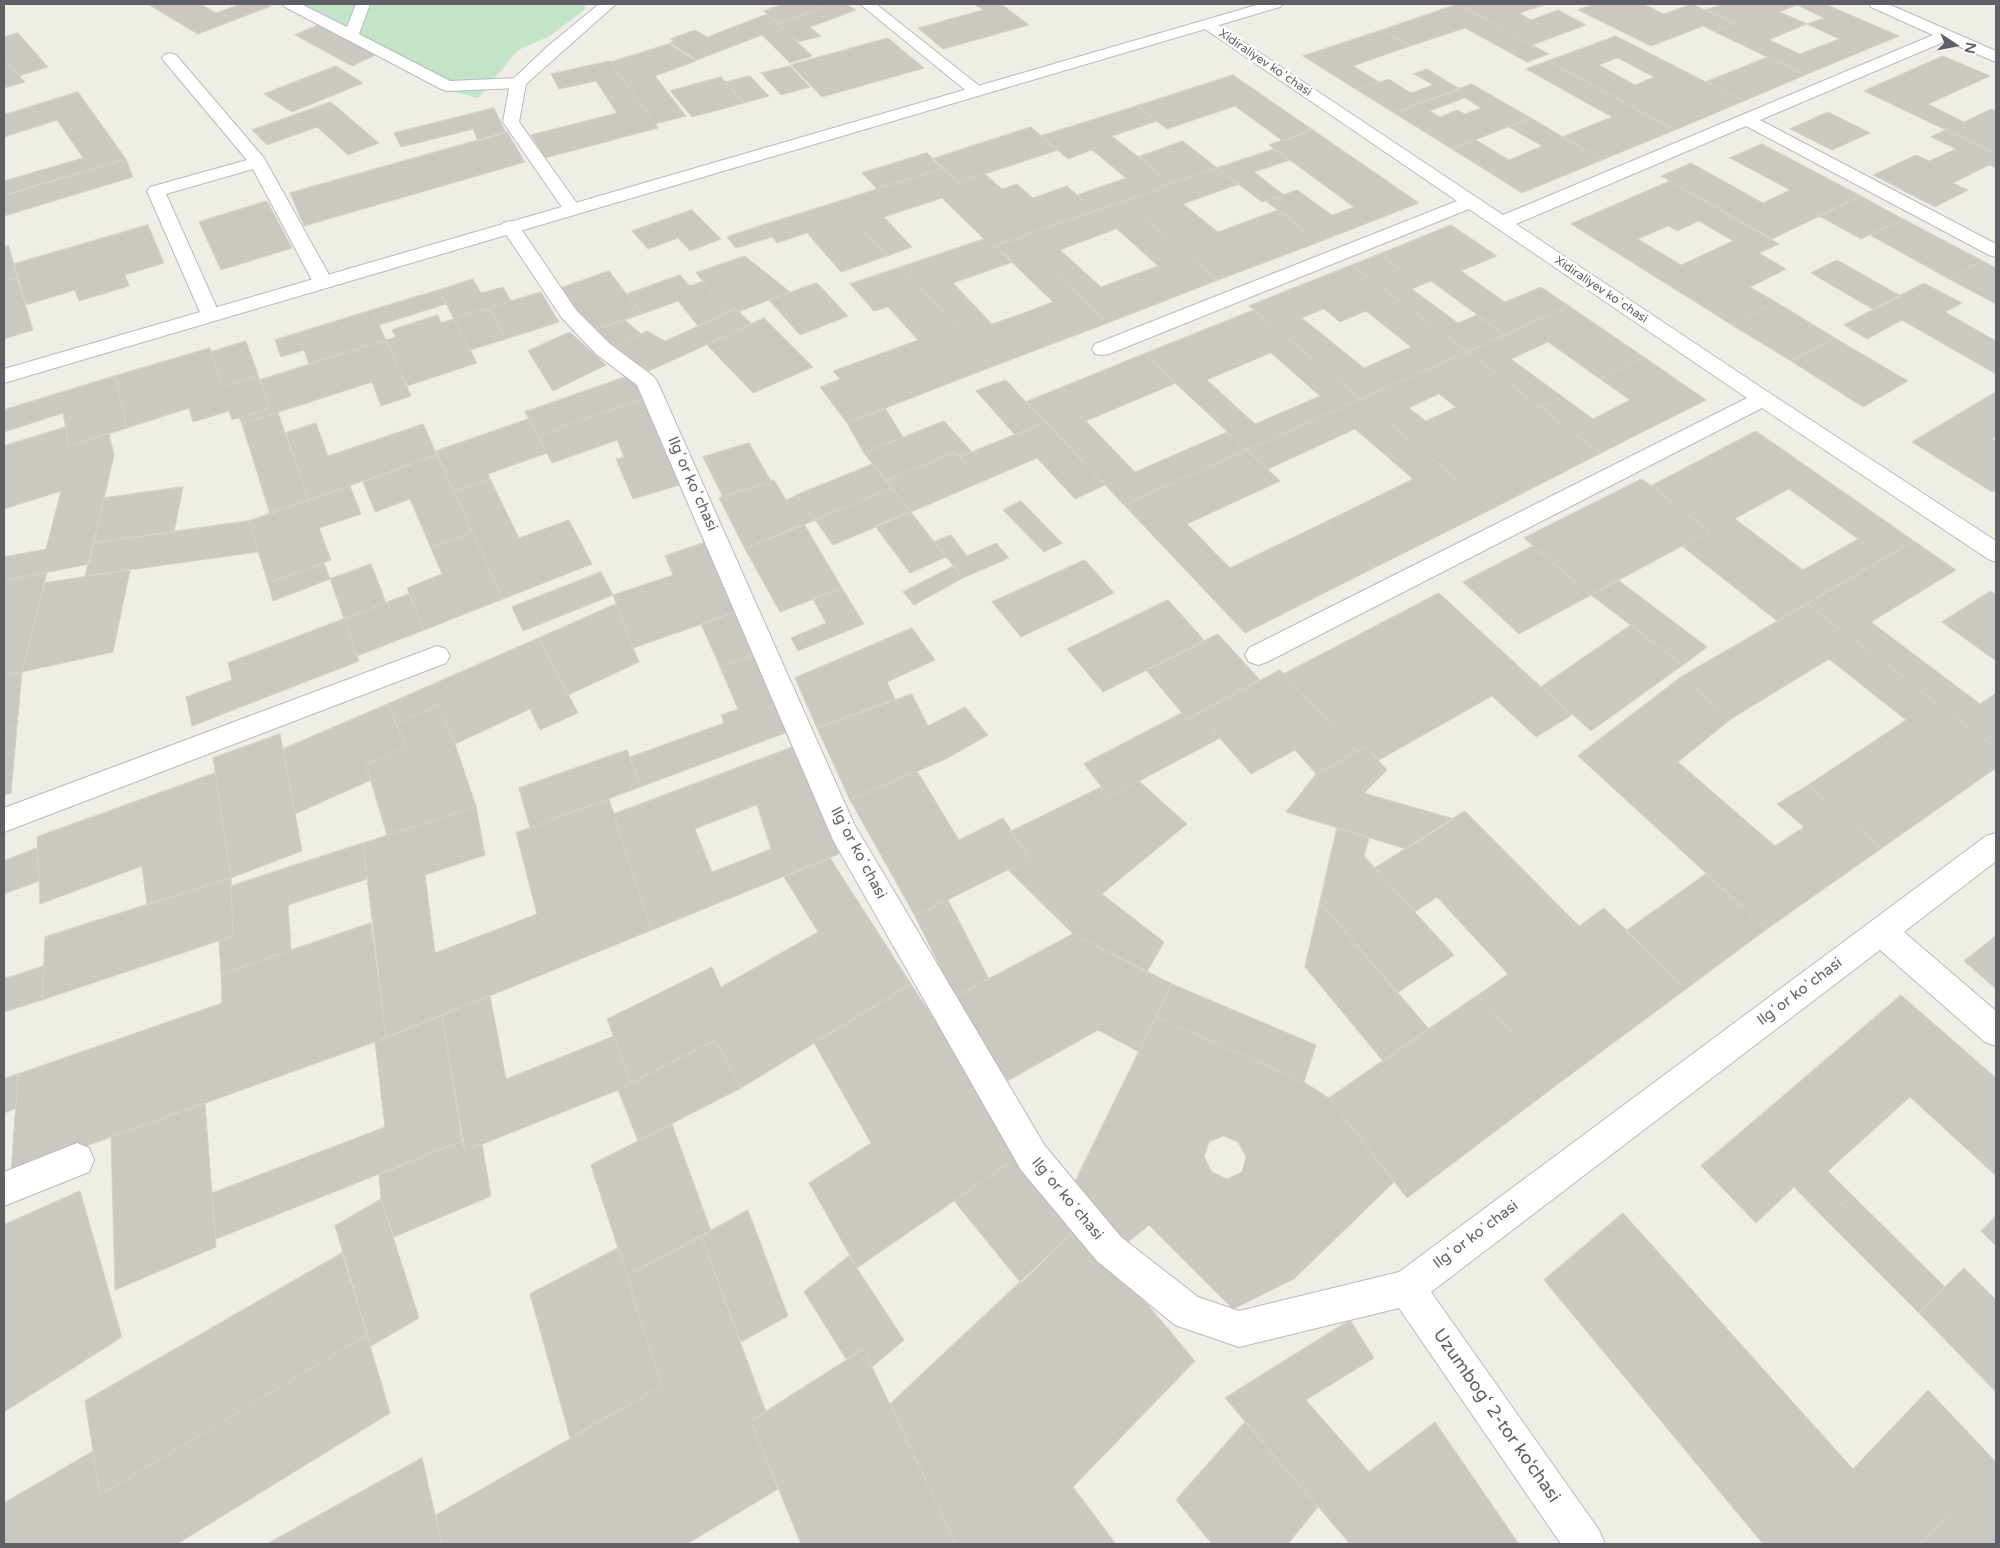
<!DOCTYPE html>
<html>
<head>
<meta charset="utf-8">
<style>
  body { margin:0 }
  #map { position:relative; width:2000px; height:1548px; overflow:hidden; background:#efeee6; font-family:"Varela Round",sans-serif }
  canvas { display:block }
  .frame { position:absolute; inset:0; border:5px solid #5e6065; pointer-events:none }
  .north { position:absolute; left:1930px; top:20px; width:50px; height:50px; -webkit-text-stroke:4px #fff; paint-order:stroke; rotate:101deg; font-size:14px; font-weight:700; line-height:20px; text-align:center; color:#5e6065 }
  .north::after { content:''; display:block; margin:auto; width:18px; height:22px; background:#5e6065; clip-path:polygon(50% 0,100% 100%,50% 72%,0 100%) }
</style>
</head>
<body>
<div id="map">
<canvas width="2000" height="1548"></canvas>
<div class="frame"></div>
<div class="north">N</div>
</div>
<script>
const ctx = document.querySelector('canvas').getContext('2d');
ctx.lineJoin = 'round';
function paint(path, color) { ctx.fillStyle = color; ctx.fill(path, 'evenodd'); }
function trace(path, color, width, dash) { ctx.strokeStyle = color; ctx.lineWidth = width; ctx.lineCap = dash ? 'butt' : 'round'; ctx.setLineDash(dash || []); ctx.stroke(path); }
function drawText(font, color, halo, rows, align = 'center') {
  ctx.font = font + ' "Varela Round",sans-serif'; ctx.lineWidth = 5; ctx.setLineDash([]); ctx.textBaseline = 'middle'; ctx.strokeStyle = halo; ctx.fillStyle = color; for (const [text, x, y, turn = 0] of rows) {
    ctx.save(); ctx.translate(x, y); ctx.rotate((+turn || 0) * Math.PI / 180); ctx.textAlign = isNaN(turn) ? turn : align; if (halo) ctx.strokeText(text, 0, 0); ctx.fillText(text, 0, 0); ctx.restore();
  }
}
paint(new Path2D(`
  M282,4H586L584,10L550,36L518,50L478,98L443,89L386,55Z`), '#c4e4c7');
const building = new Path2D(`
  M148,4H200L216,13L241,4H267L271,6L198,34Z
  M784,4H832L778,24L764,11Z
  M832,4H846L856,10L810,27L821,36L798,42L778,24Z
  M974,4H1001L1029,25L943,49L918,28L983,10Z
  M1458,4L1532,45L1549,54L1527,62L1465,28L1410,46L1382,30Z
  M1458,4H1547L1519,13L1531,20L1558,10L1586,25L1532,45Z
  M1595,4H1643L1664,14L1692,4L1735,24L1715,32L1703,26L1651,46L1578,10Z
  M1724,4H1825L1899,36L1805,75L1715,32L1735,24L1706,10ZM1797,5L1824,18L1807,24L1780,12ZM1807,24L1839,39L1800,54L1769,40Z
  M768,14L812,56L790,63L762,35L697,60L670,43L674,41L670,39L695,30L707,37Z
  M321,24L378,54L352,66L295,35Z
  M1382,30L1410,46L1353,66L1379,82L1357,90L1303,56Z
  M18,33L48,67L19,76L4,57V37Z
  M1616,36L1706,82L1744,101L1675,130L1548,61ZM1618,58L1654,77L1635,85L1599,65Z
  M888,38L924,68L822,97L791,65Z
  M669,44L696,61L655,76L686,116L655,124L611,62Z
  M1943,56L1990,76L1928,104L1964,122L1991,109L1996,111V154L1864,91Z
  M4,57L19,76L25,82L4,88Z
  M1768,57L1805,75L1744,101L1706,82Z
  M610,61L658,128L545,158L531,135L617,113L596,81L559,89L551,74Z
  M1548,61L1634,108L1675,130L1602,160L1562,137L1612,117L1526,69Z
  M336,66L363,83L292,112L264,94Z
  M790,66L810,87L781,95L761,73Z
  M1427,69L1460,89L1394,113L1357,90L1389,79L1411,93L1433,85L1414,74Z
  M1233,75L1313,130L1283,141L1235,106L1167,129L1137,106Z
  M750,76L769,96L744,103L726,82Z
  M721,77L744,103L692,117L670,91Z
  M1472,84L1531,118L1452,149L1394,113ZM1465,98L1481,108L1465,114L1457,110L1440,117L1430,111Z
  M78,92L126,159L4,195V181L83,158L57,120L4,137V115Z
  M331,102L379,143L348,155L317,127L267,145L252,130Z
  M1137,106L1157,121L1112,136L1172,184L1095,211L1077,195L1126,178L1092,150L1068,159L1041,136Z
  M494,108L506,133L478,141L473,129L401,147L394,133Z
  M1828,112L1870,133L1832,150L1790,129Z
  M1531,118L1602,160L1522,193L1452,149L1476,140L1509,160L1542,146L1509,127Z
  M1031,127L1058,150L958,183L932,159Z
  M1313,130L1419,203L1319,242L1266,201L1297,190L1332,215L1354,207L1269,145Z
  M1946,130L1996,154V168L1989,165L1953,183L1968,190L1935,207L1873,175L1916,155L1929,161L1956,149L1931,137Z
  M507,132L525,162L304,226L290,193Z
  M1183,141L1217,168L1172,184L1138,157Z
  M1762,144L1861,196L1772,239L1661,176L1691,163L1763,203L1790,190L1730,158Z
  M1274,149L1290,160L1254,172L1284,195L1262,202L1217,168Z
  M927,153L943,168L877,189L862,173Z
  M126,159L133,177L4,216V196Z
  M943,168L958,183L985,174L1002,189L1017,184L1033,198L1067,186L1095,211L992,247L942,198L884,217L912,247L887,256L837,202Z
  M1217,168L1239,184L1183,204L1218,232L1278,210L1319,242L1218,280L1124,201Z
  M1670,181L1779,244L1759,253L1786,269L1750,287L1776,302L1732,325L1571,224ZM1699,221L1733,241L1681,265L1638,239L1668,226L1677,231Z
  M1861,196L1903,219L1861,239L1819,216Z
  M267,201L292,248L221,270L199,222Z
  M1124,201L1218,280L1108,323L1018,238ZM1117,229L1158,266L1101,287L1060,250Z
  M837,202L887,256L841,272L807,233L777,243L763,225Z
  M692,210L721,239L690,251L678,238L648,249L632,231Z
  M1903,219L1983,261L1949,279L1870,235Z
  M148,225L164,263L125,275L129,286L79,301L75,290L26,305L14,264Z
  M763,225L772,237L736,248L727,237Z
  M1451,225L1497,256L1461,271L1505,302L1541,287L1569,306L1505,335L1431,281L1421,285L1380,254Z
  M1018,238L1108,323L1052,344L1021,314L1053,302L995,246Z
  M984,239L992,247L995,246L1013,262L953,283L992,324L1021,314L1052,344L994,366L901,267Z
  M9,246L17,278L4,281V247Z
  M1380,254L1421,285L1412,289L1458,323L1477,315L1505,335L1467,352L1352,265Z
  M745,256L790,292L738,312L736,309L729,312L696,273Z
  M1837,260L1901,296L1874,310L1811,273Z
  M1983,261L1996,268V304L1949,279Z
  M1352,265L1467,352L1361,399L1249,306ZM1324,309L1340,322L1366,311L1411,347L1364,368L1302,318Z
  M901,267L994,366L847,423L820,387L840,379L833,371L918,340L888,307L874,311L850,284Z
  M609,271L642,314L592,331L561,288Z
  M680,275L690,286L703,281L729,312L698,326L678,301L642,314L627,294Z
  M17,278L33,330L4,339V281Z
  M473,279L481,293L503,287L511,301L454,319L439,290Z
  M817,283L848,316L800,335L769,300Z
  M1924,283L1962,303L1945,312L1996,341V374L1902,320L1867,339L1844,325Z
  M439,290L446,304L379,325L372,310Z
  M541,292L559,322L506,339L489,308Z
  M1776,302L1835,338L1791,361L1732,325Z
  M1569,306L1644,357L1600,379L1548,342L1511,359L1563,397L1540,407L1467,352Z
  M489,308L506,339L470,350L454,319Z
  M736,309L752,324L649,371L611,349L647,331L665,341Z
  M372,310L386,340L309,364L304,350L281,357L275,340Z
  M1254,310L1361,399L1247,450L1144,354ZM1271,353L1320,396L1255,424L1207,380Z
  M438,315L441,323L454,319L477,363L407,386L386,340L396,337L392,330Z
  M764,318L813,367L753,393L707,345Z
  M625,320L641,334L611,349L592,331Z
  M570,332L606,365L553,391L528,351Z
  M1835,338L1908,381L1863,407L1791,361Z
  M386,340L411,396L381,406L372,382L242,424L239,418L270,408L260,380Z
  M246,341L258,375L222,386L211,352Z
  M210,348L222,386L258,375L270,408L232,420L229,411L193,422L189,408L127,428L115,376Z
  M1467,352L1540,407L1601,453L1492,509L1361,399ZM1439,394L1456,407L1426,421L1409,408Z
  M1144,354L1176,383L1086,421L1135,472L1227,432L1247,450L1124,505L1026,402Z
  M1644,357L1706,400L1601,453L1540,407L1563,397L1593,419L1630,400L1600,379Z
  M634,374L649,397L538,436L525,412Z
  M115,376L127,428L69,446L63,413L4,432V410Z
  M1006,380L1026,402L1046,422L1015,435L976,391Z
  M1996,392V436L1992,439L1996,441V490L1992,492L1912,442Z
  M649,397L689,482L633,499L616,459L624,457L617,440L552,463L538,436Z
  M1361,399L1492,509L1374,568L1325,522L1413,479L1355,429L1268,469L1247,450Z
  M885,408L903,437L864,453L847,423Z
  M278,413L309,500L270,514L242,424Z
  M529,419L547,453L488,474L490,479L454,492L436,451Z
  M944,421L972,452L960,457L956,452L886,481L864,453Z
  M1046,422L1105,485L1075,499L1037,458L981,482L960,457Z
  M316,423L328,456L423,424L437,455L309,500L286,433Z
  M66,427L69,446L109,433L114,455L89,564L4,581V557L46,549L61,491L4,509V446Z
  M1756,431L1914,541L1777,621L1682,546L1710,531L1651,486ZM1789,489L1858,539L1803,570L1735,519Z
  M749,443L771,481L723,497L703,457Z
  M1247,450L1280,481L1187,524L1230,568L1325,522L1374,568L1245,633L1124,505Z
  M956,452L981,482L911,512L886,481Z
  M437,455L473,533L431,548L410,499L375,512L363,482Z
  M873,464L892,488L815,520L797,495Z
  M490,479L519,538L569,520L592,564L503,599L454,492Z
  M1642,479L1710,531L1591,595L1524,538Z
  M774,480L786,500L797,495L815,520L745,549L719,498Z
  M350,486L361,514L319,528L331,560L268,583L249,521Z
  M183,487L174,532L93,543L104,498Z
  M892,488L911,512L833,545L815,520Z
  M1021,501L1062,543L1044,552L1003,510Z
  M911,512L946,557L910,573L875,526Z
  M249,521L258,552L85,576L93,543Z
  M804,524L842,588L780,612L745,549Z
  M473,533L503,599L424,630L407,588L442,574L431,548Z
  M951,535L967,556L996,543L1009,558L963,578L934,542Z
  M709,541L742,610L633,648L613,595L673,575L665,556Z
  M1914,541L1956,570L1871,622L1980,704L1996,693V748L1807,604Z
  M1533,546L1591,595L1519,634L1463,582Z
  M1085,560L1114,593L1021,637L992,602Z
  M324,563L330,579L273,601L268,583Z
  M371,564L386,603L344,619L330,579Z
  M954,566L963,578L914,605L903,592Z
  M130,570L113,652L22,672L45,583Z
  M47,572L22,672L4,676V581Z
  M601,572L613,595L523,631L512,607Z
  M1618,580L1707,647L1683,665L1591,595Z
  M842,588L864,624L798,651L791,638L826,623L813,599Z
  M1991,591L1996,595V661L1942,622Z
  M1439,593L1541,687L1572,715L1536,737L1492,696L1379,760L1366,747L1357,752L1284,674Z
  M409,594L424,630L357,656L344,619Z
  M1168,600L1205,641L1103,692L1067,649Z
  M616,604L639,662L568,695L539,638Z
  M1807,604L1996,748V768L1882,848L1808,785L1906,720L1829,659L1731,719L1681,677Z
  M742,610L761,653L720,667L701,624Z
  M344,619L359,661L192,726L186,697L232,680L228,663Z
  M1631,625L1683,665L1591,731L1541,687Z
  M912,628L935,660L887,682L895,699L817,728L795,678Z
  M1218,634L1260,680L1187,719L1146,670Z
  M539,638L578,713L540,730L530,709L455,744L438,705L396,724L388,704Z
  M761,653L796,729L640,787L630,757L724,723L721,715L738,709L720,667Z
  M1280,670L1284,674L1357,752L1316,774L1295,750L1251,774L1198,713Z
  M22,672L17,727L4,730V676Z
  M1681,677L1731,719L1678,762L1775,846L1804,827L1777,804L1808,785L1882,848L1767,929L1578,756Z
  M912,694L928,726L965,707L988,735L946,759L850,800L817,728Z
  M388,704L406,747L366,765L371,780L295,814L283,749Z
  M438,705L455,744L476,806L387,835L366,765L406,747L396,724Z
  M1182,713L1187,719L1198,713L1220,738L1109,797L1084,764Z
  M17,727L11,793L4,795V730Z
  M280,734L302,851L231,878L213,758Z
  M801,744L839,854L652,930L614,814ZM757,805L771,849L712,872L695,829Z
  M1366,747L1387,770L1364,793L1454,819L1406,849L1286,812L1316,774Z
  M627,750L640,787L530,828L519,788Z
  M917,771L959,840L1003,818L1030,859L915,916L850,800Z
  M215,773L231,878L147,905L142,866L40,904L37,837Z
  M1139,781L1187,824L1102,894L1164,942L1147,972L1073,934L1008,870L1030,859L1011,831L1101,787L1109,797Z
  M609,799L652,930L386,1038L363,843L476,806L485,855L425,875L435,953L537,914L516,833Z
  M1465,811L1579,926L1604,908L1686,989L1558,1084L1478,995L1508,974L1437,897L1415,912L1375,868Z
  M1337,828L1369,838L1364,856L1454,955L1397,993L1320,902Z
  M363,843L367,879L288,905L291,950L221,974L219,941L233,936L231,886Z
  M37,848L39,881L4,894V861Z
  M830,858L911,984L741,1088L716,1040L631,1083L607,1019L712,967L721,987L818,932L784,877Z
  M1706,874L1767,929L1686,989L1626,931Z
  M231,878L233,936L42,1000L45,937Z
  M948,900L989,979L955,997L915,916Z
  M1320,902L1429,1029L1383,1061L1305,967Z
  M371,923L386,1038L11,1173L18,1074L222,1003L221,974Z
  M1073,934L1172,984L1139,1052L1098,1030L1004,1083L955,997Z
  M1996,936V989L1964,961Z
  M44,966L42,1000L4,1012V979Z
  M911,984L1022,1154L857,1268L809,1183L871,1143L814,1043Z
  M1172,984L1316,1045L1304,1082L1156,1017Z
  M1478,995L1558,1084L1407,1198L1329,1098Z
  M1901,995L1996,1078V1176L1910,1097L1828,1171L1767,1110Z
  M490,996L506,1079L614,1036L631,1083L618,1090L465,1151L442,1015Z
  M442,1015L462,1141L216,1239L212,1193L385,1127L375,1042Z
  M1156,1017L1304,1082L1329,1098L1394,1182L1294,1279L1233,1309L1149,1225L1122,1247L1075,1182ZM1224,1136L1238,1142L1246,1157L1242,1172L1227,1179L1212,1172L1204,1157L1209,1142Z
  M716,1040L741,1088L638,1141L618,1090Z
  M18,1074L16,1108L4,1113V1079Z
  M205,1103L216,1247L115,1290L111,1137Z
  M1767,1110L1852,1195L1825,1219L1794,1187L1756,1223L1701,1166Z
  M672,1124L711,1231L627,1276L591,1165Z
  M462,1141L465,1151L482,1144L491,1196L394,1237L381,1199L379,1175Z
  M1022,1154L1081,1225L1021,1283L954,1201Z
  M80,1191L122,1337L4,1412V1225Z
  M1852,1195L1945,1287L1919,1313L1825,1219Z
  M381,1199L419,1318L371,1346L335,1226Z
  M748,1210L788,1316L741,1342L701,1236Z
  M1623,1213L1853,1469L1928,1390L1996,1462L1921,1544H1763L1544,1280Z
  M1996,1216V1246L1981,1231Z
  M1081,1225L1195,1361L1073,1487L1116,1544H956L890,1404Z
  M701,1236L766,1412L751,1421L778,1489L687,1544H442L436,1515L662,1386L627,1276Z
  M618,1248L662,1386L570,1438L530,1294Z
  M342,1253L367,1335L100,1495L85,1401Z
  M849,1256L904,1340L872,1367L864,1349L846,1359L804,1292Z
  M1964,1268L1996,1300V1392L1919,1313Z
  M1350,1320L1374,1358L1306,1400L1369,1472L1435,1422L1519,1544H1350L1225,1398Z
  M367,1335L390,1413L177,1544H4V1503L93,1451L100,1495Z
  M864,1349L872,1367L956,1544H801L751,1421Z
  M1245,1422L1318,1507L1288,1544H1212L1176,1500Z
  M422,1458L442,1544H267Z
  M1996,1462V1544H1921Z`);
paint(building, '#cbc8c2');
trace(building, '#d3d0c5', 1);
const service = new Path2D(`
  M282,4H301L347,27L356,4H370L359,34L450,81L518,78L524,80L526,83L524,86L518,88L447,91L441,89L285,7Z
  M170,53L176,55L264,158L333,282L330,286L323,288L316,286L313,282L253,169L166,194L220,315L217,319L210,321L203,319L147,191L150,187L247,160L164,61L162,58L164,55Z
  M437,646L446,649L450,656L446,663L4,832V808Z
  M77,1143L89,1148L94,1160L89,1172L4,1206V1172Z`);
const minor = new Path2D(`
  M599,4H616L526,84L519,122L581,209L578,213L572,215L566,213L503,122L510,83L512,80L548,46Z
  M860,4H876L982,88L984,91L982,94H970Z
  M1869,4H1888L1996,51V62L1946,41L1760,120L1996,244V257L1989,255L1746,126L1516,224L1771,394L1996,541V562L1988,559L1762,408L1267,662L1258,665L1249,662L1245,655L1249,648L1747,398L1469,209L1109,354L1102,355L1095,354L1092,349L1095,344L1457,201L1202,27L1199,24L1202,21H1212L1503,215L1933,35L1871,7Z
  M510,221L517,223L576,310L610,344L653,376L657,381L854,824L1045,1146L1121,1237L1198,1297L1239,1311L1399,1272L1986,836L1996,833V861L1904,932L1996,1011V1046L1985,1042L1880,950L1431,1292L1599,1530L1605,1544H1561L1399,1308L1239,1347L1175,1325L1097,1261L1021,1170L833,840L637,385L596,354L562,318L501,227L503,223Z`);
const secondary = new Path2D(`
  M1260,4H1283L1280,7L4,383V369Z`);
trace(service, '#b8babf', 2);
trace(minor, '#b8babf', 2);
trace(secondary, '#b9bbc1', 2);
paint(service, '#fff');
paint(minor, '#fff');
paint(secondary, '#fff');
drawText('12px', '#5e6065', '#fff', [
  ["Xidiraliyev koʻchasi",1265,63,34],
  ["Xidiraliyev koʻchasi",1601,290,34]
]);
drawText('15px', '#5e6065', '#fff', [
  ["Ilgʻor koʻchasi",692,484,66],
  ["Ilgʻor koʻchasi",858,853,62],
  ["Ilgʻor koʻchasi",1800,992,-37],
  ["Ilgʻor koʻchasi",1067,1199,50],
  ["Ilgʻor koʻchasi",1476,1235,-37]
]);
drawText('18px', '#5e6065', '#fff', [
  ["Uzumbog‘ 2-tor ko‘chasi",1496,1416,55]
]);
</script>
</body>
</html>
